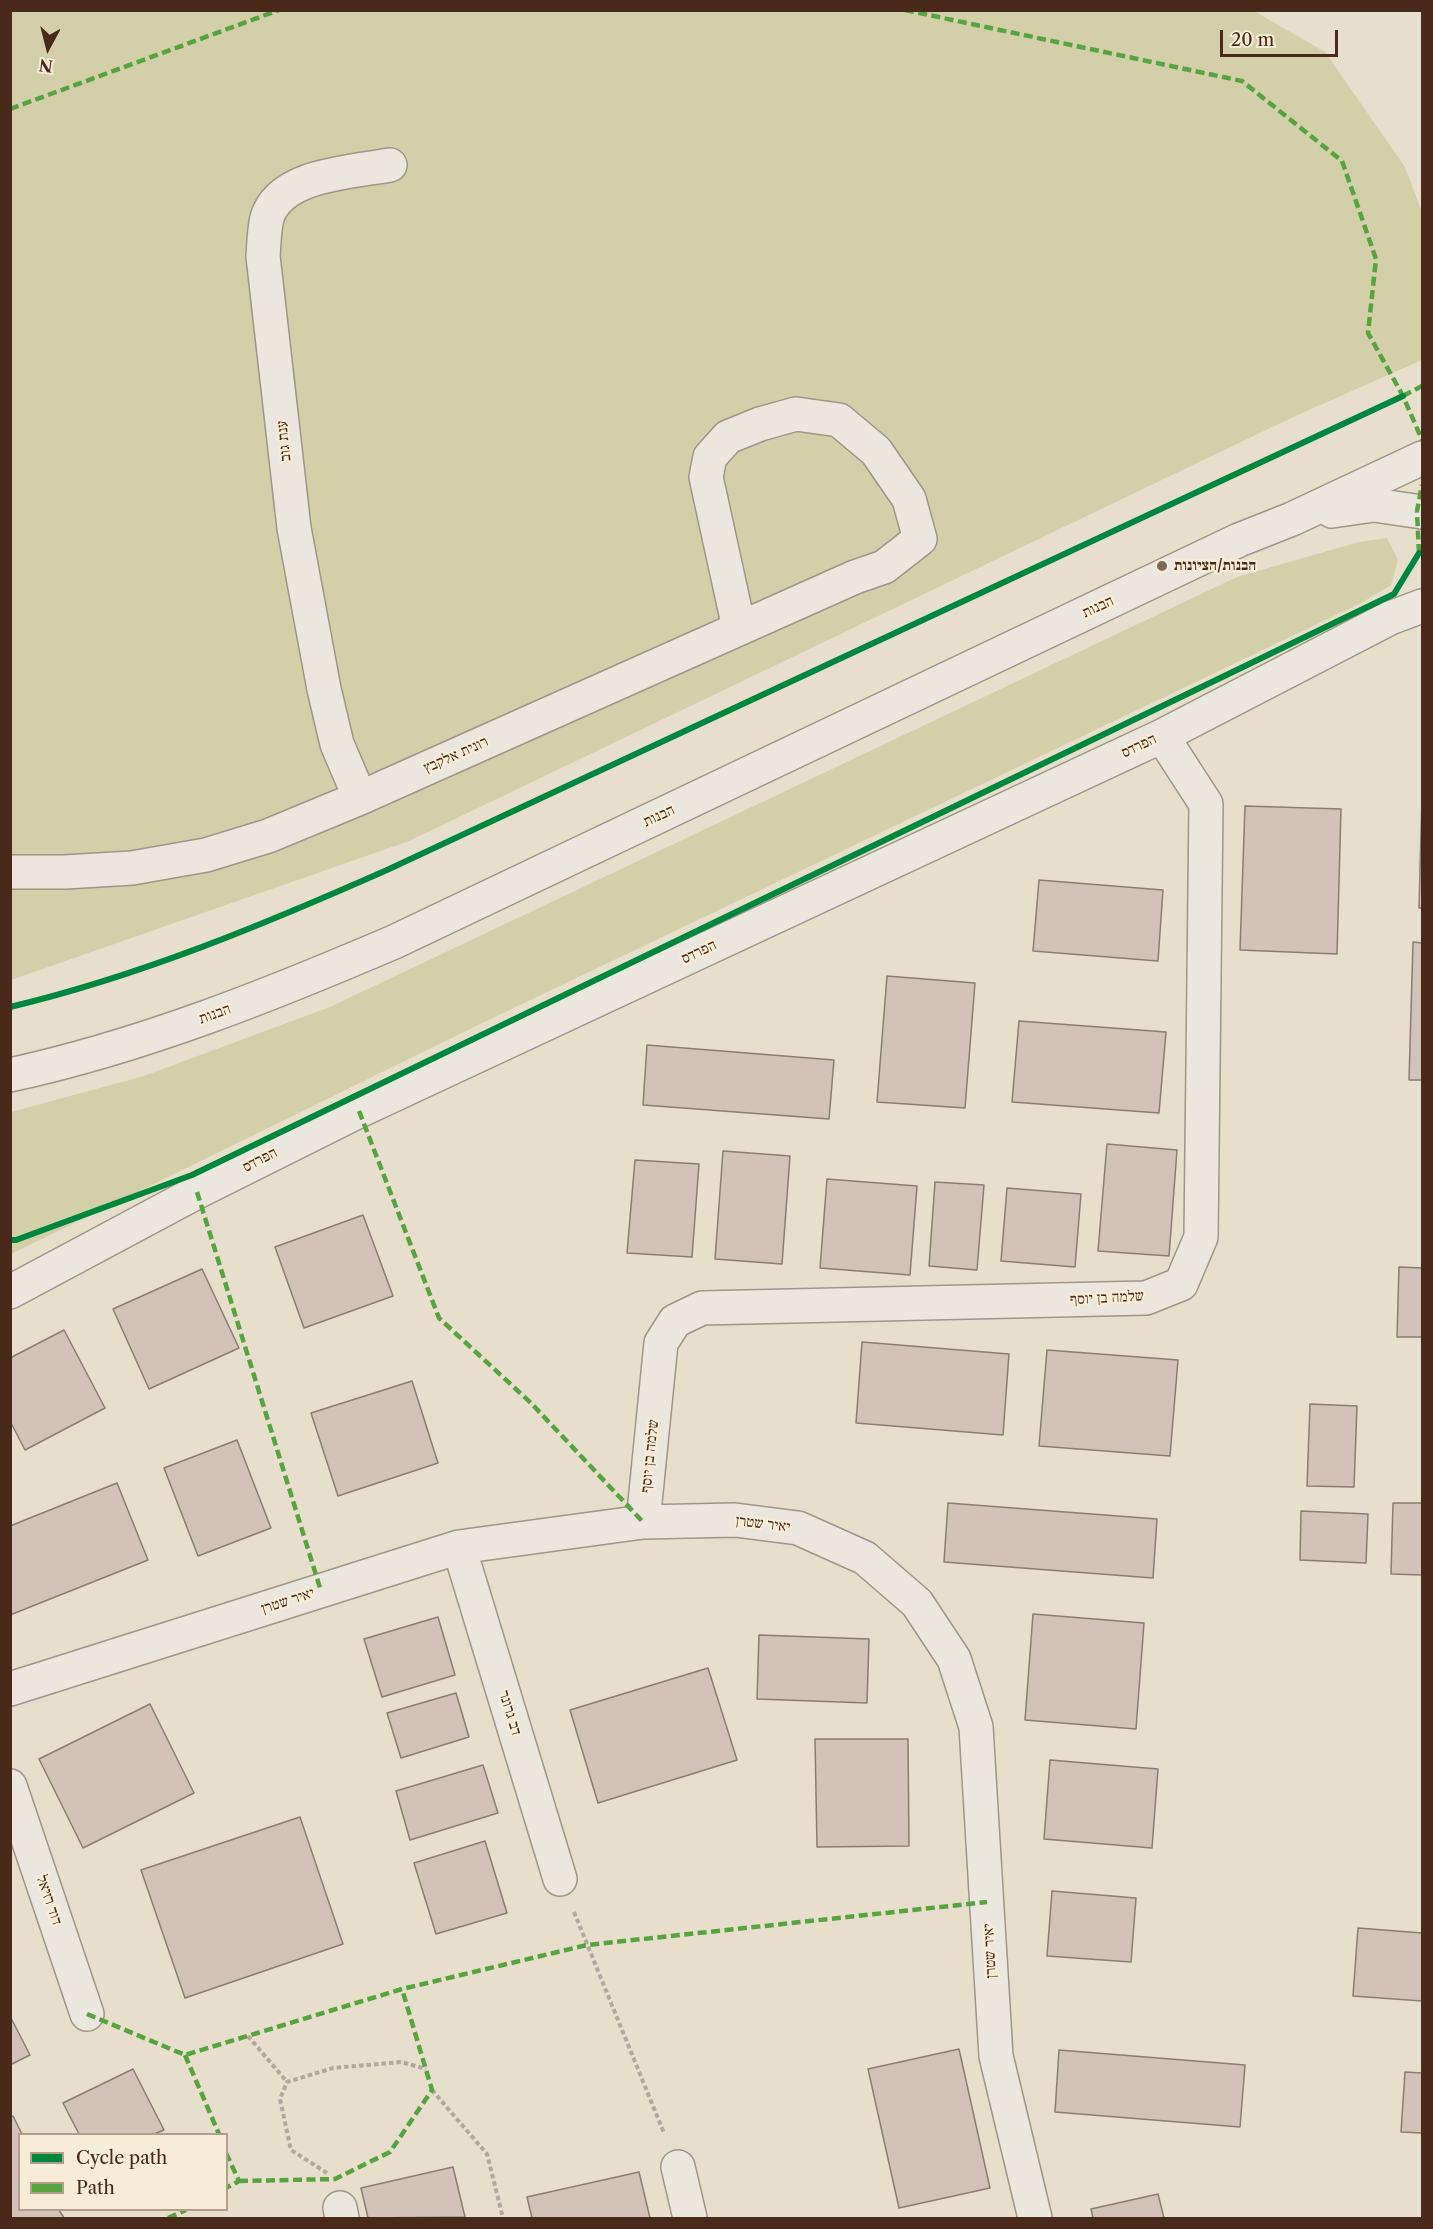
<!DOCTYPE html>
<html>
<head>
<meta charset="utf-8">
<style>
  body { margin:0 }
  #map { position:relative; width:1433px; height:2229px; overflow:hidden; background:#e7decb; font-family:"Libre Caslon Text",serif }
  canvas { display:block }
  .frame { position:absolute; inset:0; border:12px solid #49291a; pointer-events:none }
  .legend { position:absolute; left:18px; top:2133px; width:210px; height:78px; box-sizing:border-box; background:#f7edd6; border:2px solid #b19f8b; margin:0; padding:8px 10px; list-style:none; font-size:18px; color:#49291a }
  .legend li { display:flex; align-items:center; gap:12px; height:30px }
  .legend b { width:30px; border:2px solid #b19f8b }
  .north { position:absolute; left:18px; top:18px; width:60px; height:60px; -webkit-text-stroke:4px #f7edd6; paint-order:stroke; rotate:187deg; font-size:16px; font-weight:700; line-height:24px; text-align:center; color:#49291a }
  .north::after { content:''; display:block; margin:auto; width:21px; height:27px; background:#49291a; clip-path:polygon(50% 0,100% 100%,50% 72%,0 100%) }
  .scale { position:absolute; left:1220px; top:30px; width:118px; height:27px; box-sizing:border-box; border:3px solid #49291a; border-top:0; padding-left:8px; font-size:18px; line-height:21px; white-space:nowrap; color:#49291a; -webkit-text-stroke:4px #f7edd6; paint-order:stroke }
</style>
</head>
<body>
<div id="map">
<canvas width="1433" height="2229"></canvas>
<div class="frame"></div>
<ul class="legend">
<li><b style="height:8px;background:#00873e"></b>Cycle path</li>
<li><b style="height:8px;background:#56a340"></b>Path</li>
</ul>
<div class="north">N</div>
<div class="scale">20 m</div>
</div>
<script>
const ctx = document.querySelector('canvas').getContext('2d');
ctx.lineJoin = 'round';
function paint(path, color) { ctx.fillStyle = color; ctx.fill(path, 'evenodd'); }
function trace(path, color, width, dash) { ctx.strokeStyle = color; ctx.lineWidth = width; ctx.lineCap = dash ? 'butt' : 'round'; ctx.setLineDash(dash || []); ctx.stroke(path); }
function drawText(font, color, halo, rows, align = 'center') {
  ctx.font = font + ' "Libre Caslon Text","Frank Ruhl Libre",serif'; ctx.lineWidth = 4.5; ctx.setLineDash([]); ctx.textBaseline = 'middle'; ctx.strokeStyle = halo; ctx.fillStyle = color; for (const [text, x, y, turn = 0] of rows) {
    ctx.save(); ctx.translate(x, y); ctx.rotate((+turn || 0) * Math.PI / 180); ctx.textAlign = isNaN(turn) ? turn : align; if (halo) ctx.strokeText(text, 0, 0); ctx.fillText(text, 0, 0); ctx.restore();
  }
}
paint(new Path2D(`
  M10,11H1254L1325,52L1405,167L1422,212V360L1293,417L409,841L11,980Z
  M1387,538L1398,560L1391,585L1363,602L476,1026L11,1254V1112L144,1076L330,1007L1237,577L1359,542Z`), '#d2cfa9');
const building = new Path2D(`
  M1422,796V908H1419Z
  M1245,806L1341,809L1337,954L1240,950Z
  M1039,880L1163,890L1158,961L1033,951Z
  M1413,942L1422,943V1080H1409Z
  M887,976L975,983L965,1108L877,1102Z
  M1019,1021L1166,1032L1159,1113L1012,1102Z
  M647,1045L834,1060L829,1119L643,1105Z
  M1107,1144L1177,1150L1169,1256L1098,1251Z
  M723,1151L790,1156L782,1264L715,1259Z
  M635,1160L699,1164L692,1257L627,1253Z
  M827,1179L917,1186L910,1275L820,1268Z
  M935,1182L984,1185L977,1270L929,1266Z
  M1007,1188L1081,1194L1075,1267L1001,1261Z
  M363,1215L393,1296L304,1328L275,1247Z
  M1399,1267L1422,1268V1337H1397Z
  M202,1269L239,1348L149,1389L113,1309Z
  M64,1330L105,1408L25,1450L10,1421V1358Z
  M862,1342L1009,1354L1003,1435L856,1423Z
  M1047,1350L1178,1360L1170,1456L1039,1446Z
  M412,1381L438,1463L338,1496L311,1413Z
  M1310,1404L1357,1406L1354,1487L1307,1486Z
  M237,1440L271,1528L198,1556L164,1468Z
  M117,1483L148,1560L10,1615V1526Z
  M948,1503L1157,1519L1153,1578L944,1562Z
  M1393,1503H1422V1575L1391,1574Z
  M1301,1511L1368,1514L1366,1563L1300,1560Z
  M1033,1614L1144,1623L1136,1729L1025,1720Z
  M438,1617L455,1675L382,1697L364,1639Z
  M759,1635L869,1639L867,1703L757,1699Z
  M708,1668L737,1760L598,1803L570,1710Z
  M456,1693L469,1737L401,1758L387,1713Z
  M150,1704L194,1793L83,1848L39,1759Z
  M815,1739H908L909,1846L817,1847Z
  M1050,1760L1158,1769L1152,1848L1044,1839Z
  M483,1765L498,1813L410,1840L396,1791Z
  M300,1817L343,1944L185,1998L141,1870Z
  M485,1841L507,1913L436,1934L414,1863Z
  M1052,1891L1136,1898L1131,1962L1047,1956Z
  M1358,1928L1422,1933V2001L1353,1996Z
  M10,2016L30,2055L10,2065Z
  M959,2049L990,2188L899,2208L868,2069Z
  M1059,2050L1245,2065L1240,2127L1055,2112Z
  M133,2069L164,2130L154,2134H79L63,2103Z
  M1405,2072L1422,2073V2133L1401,2132Z
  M13,2116L22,2134H20V2210H59L64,2218H10V2118Z
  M453,2167L465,2217L368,2218L361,2188Z
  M639,2172L650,2218H532L527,2197Z
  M1158,2194L1164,2218H1093L1091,2209Z`);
paint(building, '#d2c2b7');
trace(building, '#887e72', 1.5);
const minor = new Path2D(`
  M1332,511L1374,505L1422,512
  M360,798L337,744L324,689L294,528L263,256C264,244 264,230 267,218C280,174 352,172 390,165
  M10,872H65L132,868L206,855L268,836L360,798L855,577L884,567L920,539L909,499L876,451L839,420L796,414L760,424L728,437L710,457L706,477L739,628
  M10,1075C143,1046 270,995 394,942L1239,540L1292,519L1422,458
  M10,1292L197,1192L359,1111L1057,785L1162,736L1390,618L1422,606
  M643,1522L661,1343L675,1321L702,1308L1146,1298L1181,1284L1201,1237L1206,804L1162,736
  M459,1547L560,1879
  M10,1689L459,1547L643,1522L735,1520L798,1528L865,1558L917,1603L954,1659L976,1727L996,2056L1035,2218
  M10,1786L87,2014
  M678,2167L690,2218
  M340,2208L342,2218`);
trace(minor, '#9f9589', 36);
trace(new Path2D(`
  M574,1912L664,2133
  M248,2036L287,2082
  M432,2090L487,2154L503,2218
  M327,2173L291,2150L280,2099L287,2082L333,2068L401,2062L426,2069`), '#afa89f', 4, [4.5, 3]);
trace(minor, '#ebe7de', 33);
trace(new Path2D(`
  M905,10L1242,81L1342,161L1376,259L1368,333L1403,396L1422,440
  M10,109L279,10
  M1403,396L1422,386
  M1419,553L1417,511L1422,485
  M359,1111L439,1318L531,1403L643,1522
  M197,1192L321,1591
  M87,2014L185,2055L402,1989L587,1945L987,1902
  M185,2055L219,2134
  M226,2153L239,2181L226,2188
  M239,2181L335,2179L390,2152L432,2090L402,1989
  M168,2218L186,2210`), '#56a340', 4.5, [9, 4.5]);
trace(new Path2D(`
  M10,1007C140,976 265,924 387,870L1403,396
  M10,1240H16L192,1175L1394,594L1419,553`), '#00873e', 6);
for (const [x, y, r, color] of [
  [1162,566,6,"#806858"]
]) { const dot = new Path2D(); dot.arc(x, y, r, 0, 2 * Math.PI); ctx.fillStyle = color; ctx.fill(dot); trace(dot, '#f7edd6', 2); }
drawText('15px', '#49291a', '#f7edd6', [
  ["ענת גוב",284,441,-96],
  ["הבנות",1098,607,-25],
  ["הפרדס",1139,746,-25],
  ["רונית אלקבץ",456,755,-24],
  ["הבנות",659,816,-25],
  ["הפרדס",699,952,-25],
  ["הבנות",215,1014,-20],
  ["הפרדס",260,1160,-27],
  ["שלמה בן יוסף",1107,1298,-3],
  ["שלמה בן יוסף",650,1456,-84],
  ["יאיר שטרן",763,1524,7],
  ["יאיר שטרן",288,1601,-18],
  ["דב גרונר",510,1713,73],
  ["דוד רזיאל",49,1900,71],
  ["יאיר שטרן",990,1951,-93]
]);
drawText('bold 15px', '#49291a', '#f7edd6', [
  ["הבנות/הציונות",1174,566]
], 'left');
</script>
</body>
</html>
